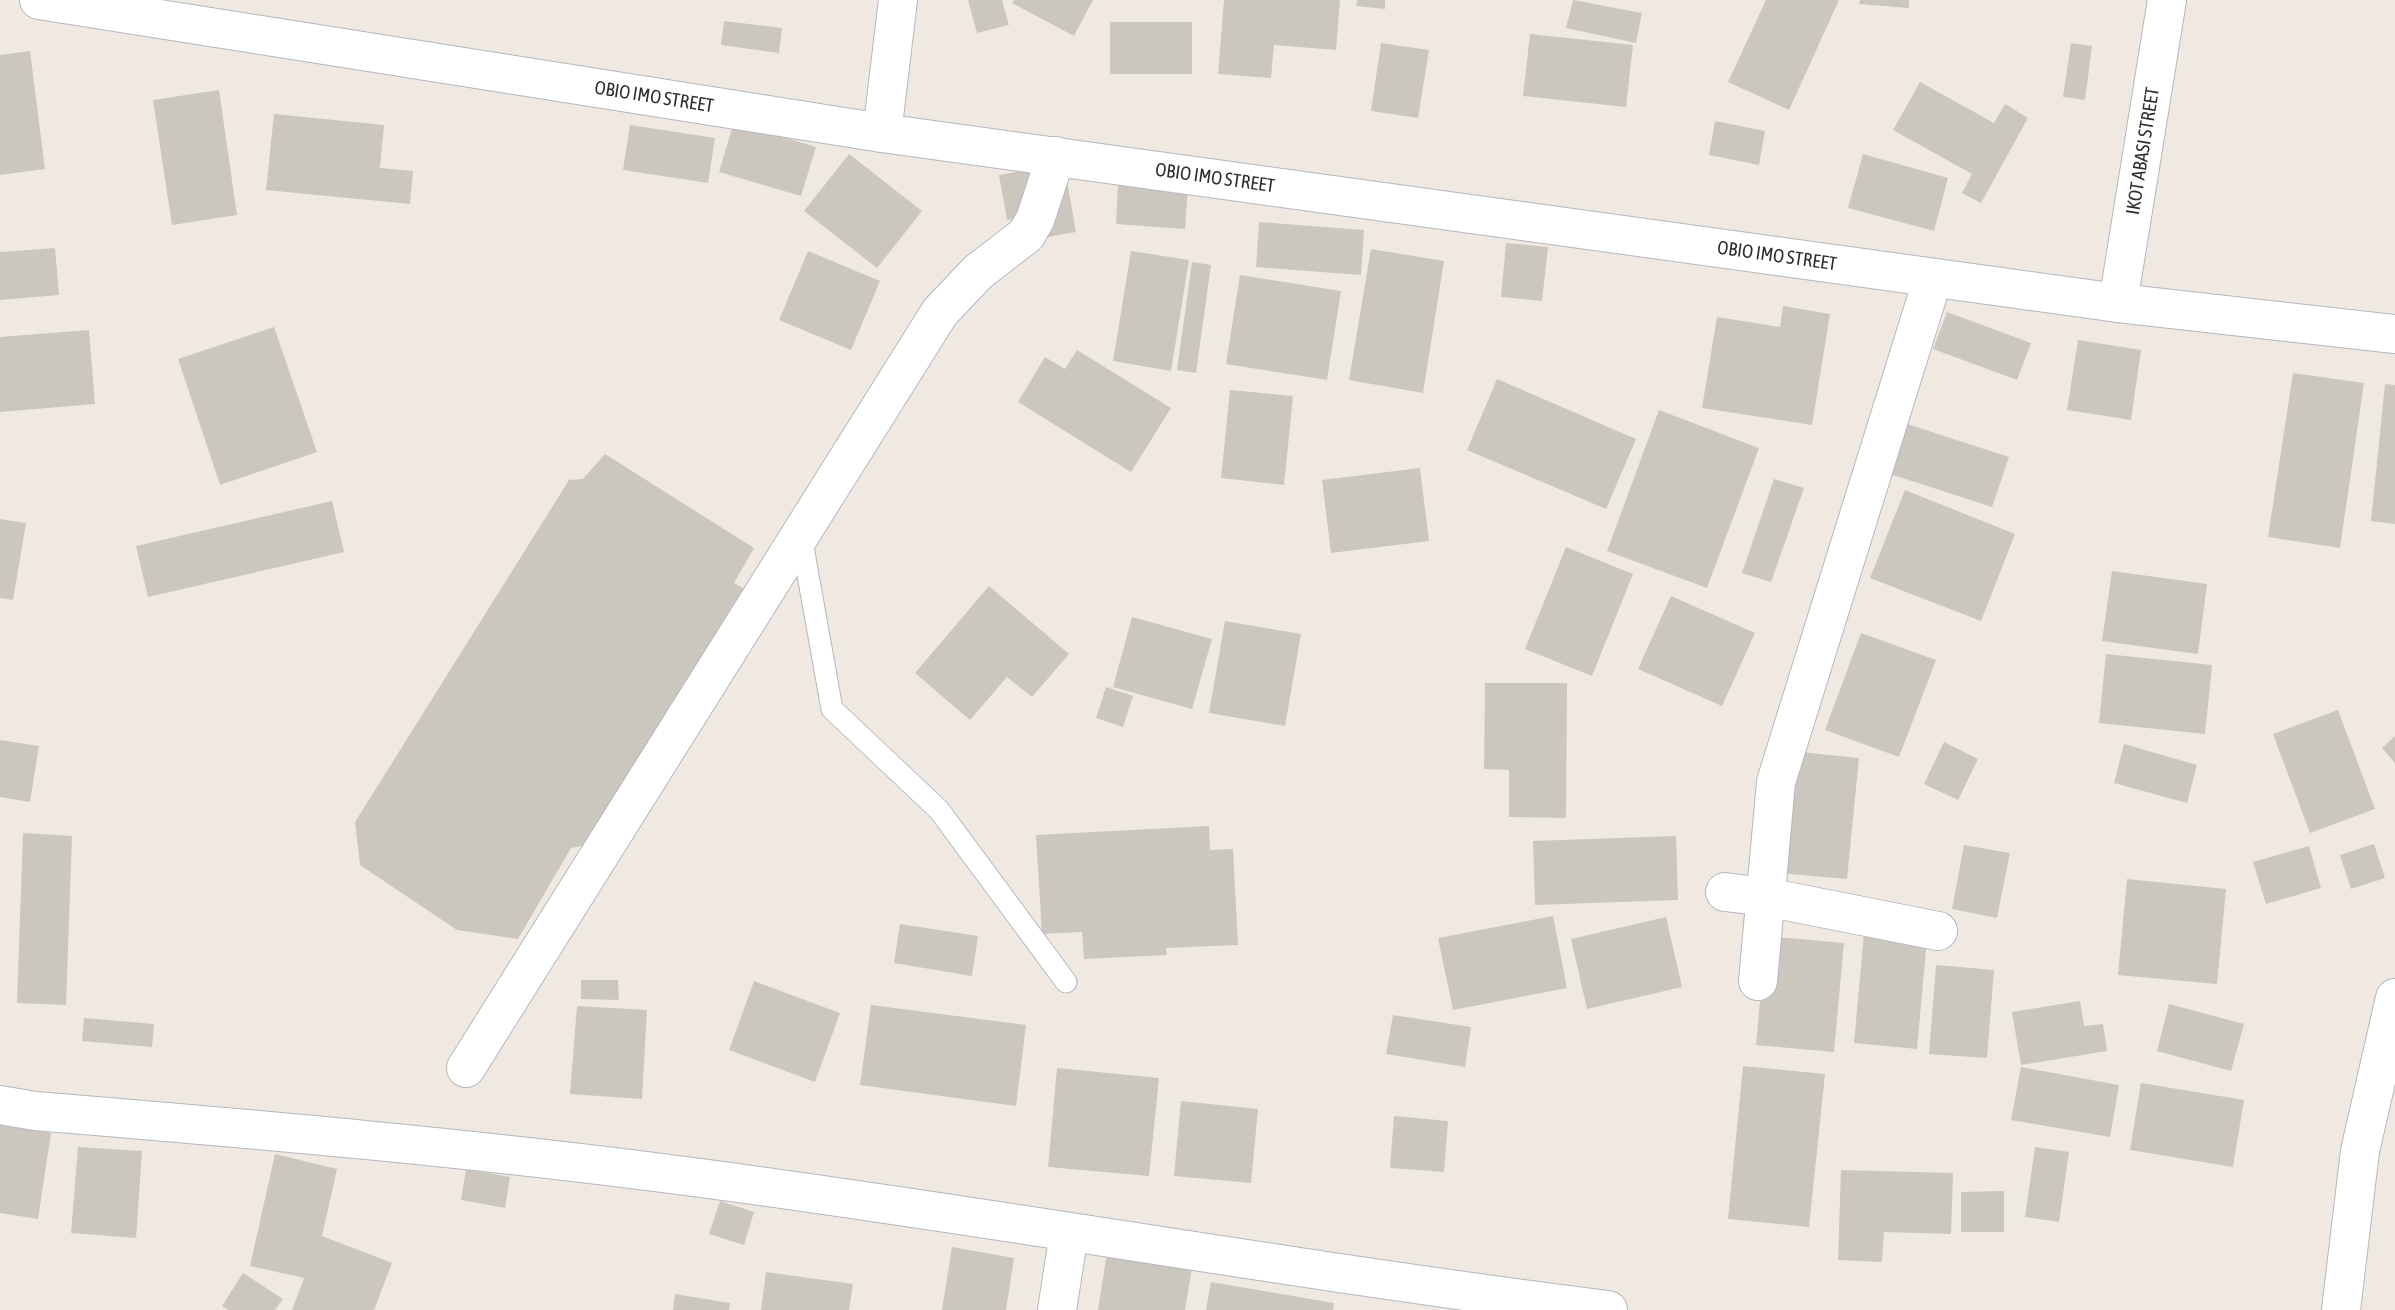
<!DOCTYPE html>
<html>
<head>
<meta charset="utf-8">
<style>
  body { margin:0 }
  canvas { display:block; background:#efe9e1 }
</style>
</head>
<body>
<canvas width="2395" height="1310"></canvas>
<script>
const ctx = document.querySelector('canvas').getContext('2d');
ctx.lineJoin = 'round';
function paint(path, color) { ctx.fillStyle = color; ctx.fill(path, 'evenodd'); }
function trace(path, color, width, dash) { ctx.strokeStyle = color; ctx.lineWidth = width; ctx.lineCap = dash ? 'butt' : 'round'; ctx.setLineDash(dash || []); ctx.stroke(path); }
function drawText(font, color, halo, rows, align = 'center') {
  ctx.font = font + ' "Asap Condensed",sans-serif'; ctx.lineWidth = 6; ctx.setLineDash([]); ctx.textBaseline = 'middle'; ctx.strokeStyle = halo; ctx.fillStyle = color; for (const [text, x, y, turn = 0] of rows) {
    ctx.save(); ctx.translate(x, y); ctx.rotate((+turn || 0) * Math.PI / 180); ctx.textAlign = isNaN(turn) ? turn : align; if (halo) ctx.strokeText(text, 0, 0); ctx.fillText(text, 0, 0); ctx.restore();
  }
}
paint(new Path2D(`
  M968,0H1002L1009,25L977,33Z
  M1014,0H1093L1074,36L1012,3Z
  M1224,0H1340L1336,50L1274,45L1271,78L1218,74Z
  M1357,0H1385V9L1356,6Z
  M1573,0L1642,13L1636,43L1566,28Z
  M1766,0H1839L1789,110L1728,82Z
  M1860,0H1909V8L1859,4Z
  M724,21L782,28L779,53L721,45Z
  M1110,22H1192V74H1110Z
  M1530,34L1633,45L1626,107L1523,96Z
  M1381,43L1429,50L1418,118L1371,111Z
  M2071,43L2092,46L2085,100L2063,97Z
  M30,51L45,169L0,175V55Z
  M1920,82L1994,123L2005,104L2028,118L1981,203L1962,193L1972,174L1893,130Z
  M219,90L237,215L172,225L153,100Z
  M274,114L384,125L380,168L413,171L410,204L266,190Z
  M1715,121L1765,131L1759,165L1709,155Z
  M734,122L816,147L801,196L719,172Z
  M630,125L715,138L708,183L623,170Z
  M849,154L922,211L877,268L804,211Z
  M1863,154L1948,178L1934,231L1848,208Z
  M1064,164L1076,232L1031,240L1027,217L1007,220L999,175Z
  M1118,183L1188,188L1185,229L1116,224Z
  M1259,222L1364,230L1361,275L1256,267Z
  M1506,243L1548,247L1542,301L1501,297Z
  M55,248L59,295L0,300V252Z
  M1371,249L1444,261L1423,393L1349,380Z
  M808,251L880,281L851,350L779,320Z
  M1131,251L1189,260L1171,371L1113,361Z
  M1192,262L1211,265L1196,373L1177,370Z
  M1240,275L1341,291L1327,380L1226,364Z
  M1783,306L1830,314L1812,425L1702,408L1717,317L1780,327Z
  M1947,312L2031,343L2017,380L1933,349Z
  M274,327L317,452L220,485L178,359Z
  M89,330L95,404L0,412V337Z
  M2078,340L2141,350L2131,420L2067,410Z
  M1077,350L1171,408L1131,472L1018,402L1045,357L1065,369Z
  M2293,373L2364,383L2340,548L2268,537Z
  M1497,379L1636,439L1606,509L1467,450Z
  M2385,384L2395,385V524L2371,521Z
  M1230,390L1293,396L1284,485L1221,478Z
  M1659,410L1759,448L1707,588L1607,551Z
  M1898,421L2009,457L1992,507L1881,471Z
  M605,454L754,548L734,583L754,594L594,844L571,848L518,939L457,930L360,865L355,822L569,480L583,479Z
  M1420,468L1429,541L1331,553L1322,480Z
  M1774,479L1804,488L1771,582L1742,573Z
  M1905,490L2015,534L1981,621L1870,578Z
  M332,501L344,552L148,597L136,546Z
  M0,519L26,523L13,600L0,598Z
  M1566,547L1633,574L1592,676L1525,649Z
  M2112,571L2207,584L2198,654L2102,641Z
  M989,586L1069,654L1032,697L1007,677L970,720L915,673Z
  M1671,596L1755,633L1722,706L1638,669Z
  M1132,617L1212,639L1192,709L1113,687Z
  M1225,621L1301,634L1285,726L1209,713Z
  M1861,633L1936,660L1899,757L1825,730Z
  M2106,654L2212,665L2205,734L2099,723Z
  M1485,683H1567L1566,818L1509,817V770L1484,769Z
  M1106,687L1133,696L1123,727L1096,718Z
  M2338,710L2375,809L2310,833L2273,734Z
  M2395,736V763L2382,748Z
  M0,740L39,746L30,802L0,797Z
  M1944,742L1978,759L1958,800L1924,784Z
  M2124,744L2197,765L2187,803L2114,783Z
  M1790,751L1859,758L1847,879L1778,873Z
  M1209,826L1210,850L1233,849L1238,945L1166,948L1167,955L1084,959L1082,932L1042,934L1036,835Z
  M23,833L72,836L66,1005L17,1003Z
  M1676,836L1678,900L1535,905L1533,841Z
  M2374,844L2385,878L2351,889L2340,855Z
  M1964,845L2010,853L1997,918L1952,909Z
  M2309,846L2321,888L2266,904L2253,862Z
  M2127,879L2226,889L2217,984L2118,975Z
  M1553,916L1567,988L1453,1010L1438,938Z
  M1666,917L1682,987L1587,1009L1571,939Z
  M900,924L978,936L972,976L894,963Z
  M1864,933L1927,939L1917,1049L1854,1043Z
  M1766,936L1844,943L1834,1052L1756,1045Z
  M1936,965L1994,970L1987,1058L1929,1054Z
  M581,980H618L619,1000L581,999Z
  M754,981L840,1013L815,1082L729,1050Z
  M2080,1001L2084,1026L2103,1024L2107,1051L2021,1065L2012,1012Z
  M2169,1004L2244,1024L2231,1071L2157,1051Z
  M871,1005L1026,1025L1016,1106L860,1085Z
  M577,1006L647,1010L642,1099L570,1094Z
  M1393,1015L1471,1027L1465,1067L1386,1054Z
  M84,1018L154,1024L152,1047L82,1041Z
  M1743,1066L1825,1074L1809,1227L1728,1219Z
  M2021,1067L2119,1085L2110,1137L2011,1120Z
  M1057,1068L1159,1078L1149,1176L1048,1167Z
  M2141,1083L2244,1100L2233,1167L2130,1150Z
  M1181,1101L1258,1109L1251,1183L1174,1176Z
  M1394,1116L1448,1121L1444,1172L1390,1168Z
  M0,1125L51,1133L38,1219L0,1213Z
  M78,1147L142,1151L136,1238L71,1233Z
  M2035,1147L2069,1152L2059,1222L2025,1217Z
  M275,1154L337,1169L322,1236L392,1263L374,1310H292L304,1278L250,1266Z
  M466,1169L510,1177L505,1208L461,1200Z
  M1841,1170L1953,1173L1951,1234L1884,1232L1882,1262L1838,1260Z
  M2004,1191V1232H1961V1192Z
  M720,1201L754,1212L744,1245L709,1234Z
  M1109,1240L1194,1255L1185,1310H1098Z
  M952,1247L1014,1258L1006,1310H942Z
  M766,1272L853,1284L849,1310H761Z
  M243,1273L283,1299L275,1310H228L222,1306Z
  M1211,1282L1334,1303L1333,1310H1206Z
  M675,1294L730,1303L729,1310H673Z`), '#cbc7bf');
const service = new Path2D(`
  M801,536L832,709L939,810L1066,982`);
const minor = new Path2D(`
  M882,133L898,0
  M2118,303L2167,0
  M1725,892L1766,897L1938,931
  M1758,981L1776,782L1933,278
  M466,1068L940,312L978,272L1026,235L1035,220L1056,156
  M0,1105L35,1111C255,1129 474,1148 693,1177C999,1217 1302,1272 1608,1310
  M1057,1310L1069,1233
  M2341,1310L2360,1151L2395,998`);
const tertiary = new Path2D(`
  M39,0L882,133L2118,303L2395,334`);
trace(service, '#b4b7c1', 23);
trace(minor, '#b4b7c1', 40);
trace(tertiary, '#b4b7c1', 40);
trace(service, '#fff', 21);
trace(minor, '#fff', 38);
trace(tertiary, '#fff', 38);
drawText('19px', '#2e2e2e', '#fff', [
  ["OBIO IMO STREET",654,97,9],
  ["IKOT ABASI STREET",2143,151,-81],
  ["OBIO IMO STREET",1215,178,8],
  ["OBIO IMO STREET",1777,256,8]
]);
</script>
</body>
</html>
